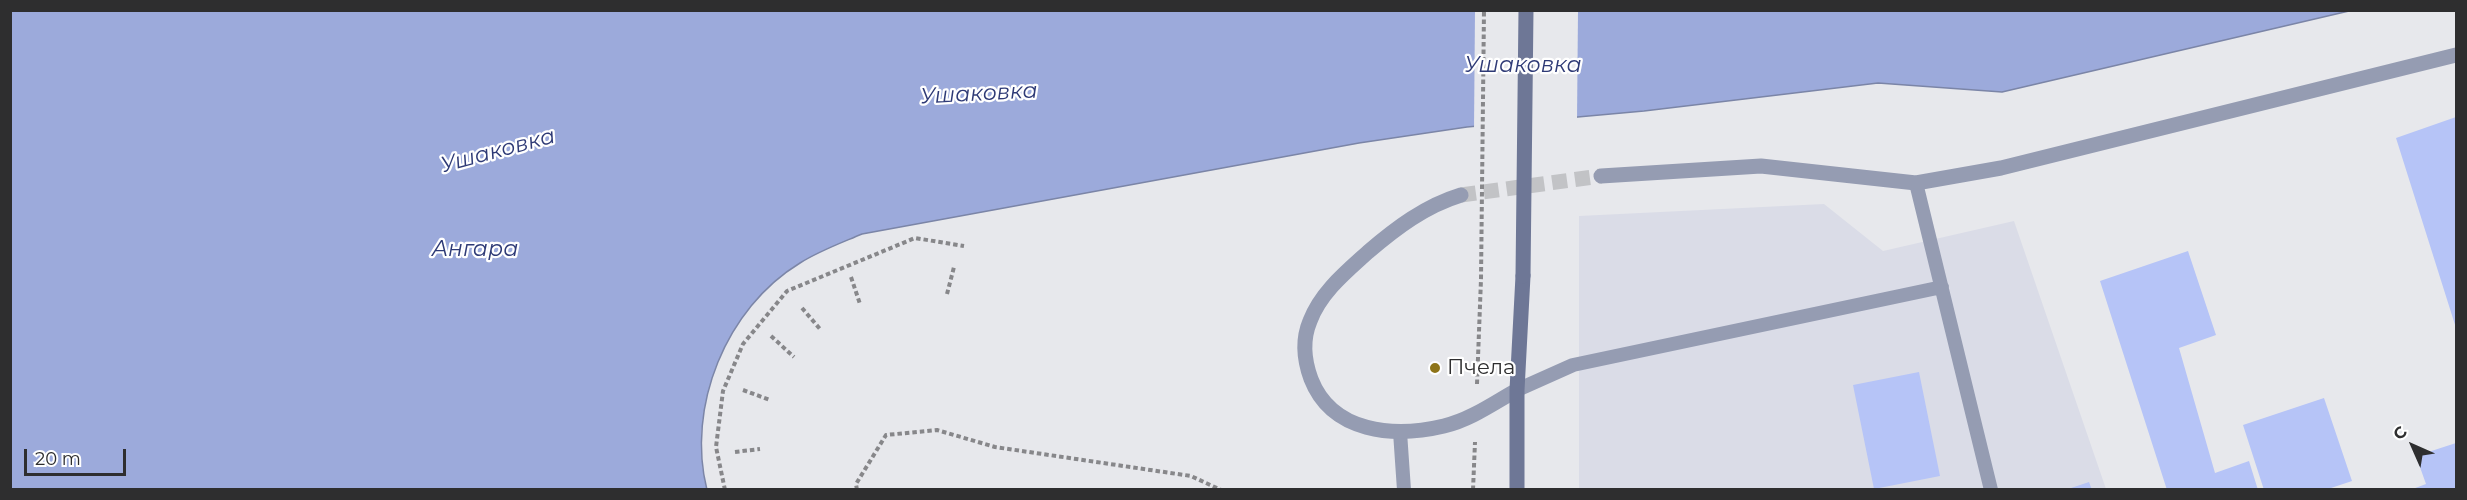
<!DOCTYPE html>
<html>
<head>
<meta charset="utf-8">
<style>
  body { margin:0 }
  #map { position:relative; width:2467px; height:500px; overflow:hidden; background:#e7e8ec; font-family:Montserrat,sans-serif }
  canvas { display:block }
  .frame { position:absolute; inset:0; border:12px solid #2e2e2f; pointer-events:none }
  .north { position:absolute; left:2383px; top:416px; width:60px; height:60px; -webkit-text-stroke:4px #fff; paint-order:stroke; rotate:315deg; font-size:16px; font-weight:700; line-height:24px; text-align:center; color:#2e2e2f }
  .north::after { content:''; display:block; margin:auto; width:21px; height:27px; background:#2e2e2f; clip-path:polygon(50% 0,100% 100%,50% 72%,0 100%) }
  .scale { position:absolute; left:24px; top:449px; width:102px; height:27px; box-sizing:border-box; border:3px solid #2e2e2f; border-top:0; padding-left:8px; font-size:18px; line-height:21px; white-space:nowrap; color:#2e2e2f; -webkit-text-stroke:4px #fff; paint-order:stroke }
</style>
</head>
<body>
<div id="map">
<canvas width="2467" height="500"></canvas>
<div class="frame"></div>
<div class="north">С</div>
<div class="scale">20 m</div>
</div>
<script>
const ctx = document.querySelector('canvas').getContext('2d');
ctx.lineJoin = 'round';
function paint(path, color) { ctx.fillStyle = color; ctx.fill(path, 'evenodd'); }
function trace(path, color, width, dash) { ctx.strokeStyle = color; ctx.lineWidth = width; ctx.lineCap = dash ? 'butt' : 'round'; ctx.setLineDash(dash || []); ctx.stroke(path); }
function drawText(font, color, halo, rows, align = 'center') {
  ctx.font = font + ' Montserrat,sans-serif'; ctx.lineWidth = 4.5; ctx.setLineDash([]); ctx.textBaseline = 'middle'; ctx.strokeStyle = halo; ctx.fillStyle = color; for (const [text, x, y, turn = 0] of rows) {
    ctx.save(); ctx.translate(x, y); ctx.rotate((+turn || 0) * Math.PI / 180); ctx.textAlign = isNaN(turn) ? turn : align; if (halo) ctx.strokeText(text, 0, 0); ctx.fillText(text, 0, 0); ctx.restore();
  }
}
paint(new Path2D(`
  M1824,204L1883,251L2014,221L2106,489L1579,490V216Z`), '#dadce7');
const water = new Path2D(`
  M10,11H2349L2002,92L1878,83L1644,111L1467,127L1359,143L862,234C841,243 819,251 800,263C726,308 686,407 707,490L11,489Z`);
paint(water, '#9caadb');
trace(water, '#7b85a7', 1.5);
paint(new Path2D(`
  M1475,11H1578L1577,120L1474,130Z`), '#e7e8ec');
paint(new Path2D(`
  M2456,117V328L2396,138Z
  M2188,251L2216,335L2179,348L2215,473L2249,461L2258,490H2167L2100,281Z
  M1919,372L1940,476L1874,489L1853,385Z
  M2324,398L2352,481L2325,490H2264L2243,425Z
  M2456,443V490H2410L2426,484L2416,456Z
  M2089,482L2092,490H2068V489Z`), '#b6c4f7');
trace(new Path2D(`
  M1461,195L1601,176`), '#c2c3c6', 15, [15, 8]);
trace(new Path2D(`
  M851,277L860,304
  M947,294L954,267
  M802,308L820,329
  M771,336L794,357
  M1477,384L1481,279
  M743,390L770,400
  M735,452L760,449
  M725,490L716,447L723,391L743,344L787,291L915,238L964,246
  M857,490L856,484L886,435L937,430L995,447L1191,476L1221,490
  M1473,490L1475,442`), '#87878a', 4, [4.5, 3]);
trace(new Path2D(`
  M1916,183L1991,490
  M1517,390L1573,365L1942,287
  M1400,432L1404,490`), '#959cb2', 14);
trace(new Path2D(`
  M1601,176L1761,166L1916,183L2001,168L2456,55
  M1461,195C1425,206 1396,228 1368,252C1346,272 1321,292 1310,321C1302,340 1304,360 1311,379C1332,433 1394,438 1444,426C1470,420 1494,403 1517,390`), '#959cb2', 15);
trace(new Path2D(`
  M1517,490V390L1523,276`), '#6e7796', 15);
trace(new Path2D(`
  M1481,279L1484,10`), '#87878a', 4, [4.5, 3]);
trace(new Path2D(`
  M1523,276L1526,10`), '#6e7796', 15);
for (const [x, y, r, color] of [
  [1435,368,6,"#8e7419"]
]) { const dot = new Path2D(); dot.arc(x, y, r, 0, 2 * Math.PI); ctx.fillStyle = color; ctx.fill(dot); trace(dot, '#fff', 2); }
drawText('21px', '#2e2e2f', '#fff', [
  ["Пчела",1447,368]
], 'left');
drawText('italic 22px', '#2e3a76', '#fff', [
  ["Ушаковка",1523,66],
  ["Ушаковка",979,94,-3],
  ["Ушаковка",498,151,-15],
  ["Ангара",475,250]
]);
</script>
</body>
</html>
